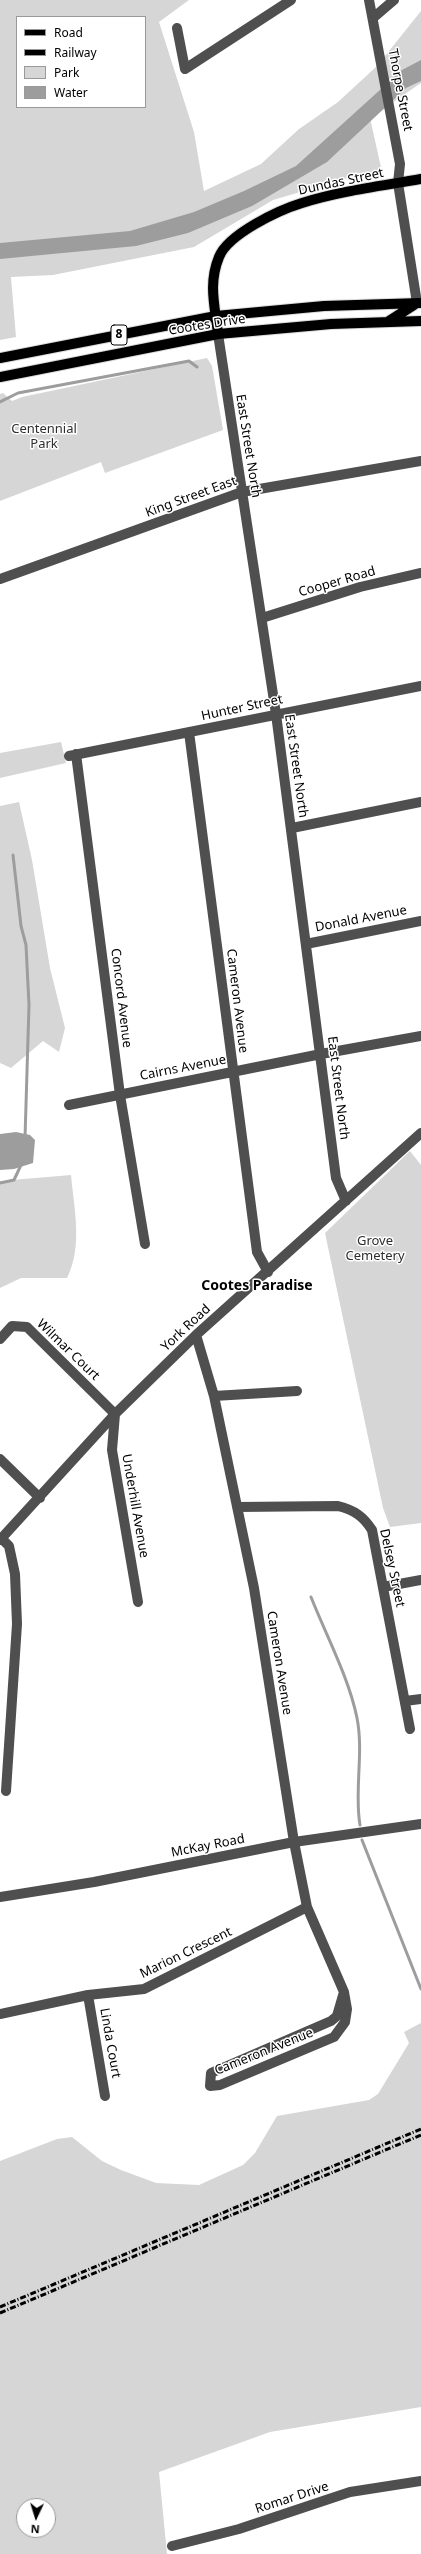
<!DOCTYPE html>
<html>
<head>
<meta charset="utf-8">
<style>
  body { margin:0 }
  #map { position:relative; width:421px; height:2554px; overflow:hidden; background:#fff; font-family:"Noto Sans",sans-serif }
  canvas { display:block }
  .legend { position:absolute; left:16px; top:16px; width:130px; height:92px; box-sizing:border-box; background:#fff; border:1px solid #999; margin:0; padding:5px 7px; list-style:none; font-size:12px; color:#000 }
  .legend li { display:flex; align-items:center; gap:8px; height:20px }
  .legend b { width:20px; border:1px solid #999 }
  .north { position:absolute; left:16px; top:2498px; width:40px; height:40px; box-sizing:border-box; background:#fff; border:1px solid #999; border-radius:50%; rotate:184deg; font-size:11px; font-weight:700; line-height:16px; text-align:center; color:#000 }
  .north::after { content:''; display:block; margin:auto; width:14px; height:18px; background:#000; clip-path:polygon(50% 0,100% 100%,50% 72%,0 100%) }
</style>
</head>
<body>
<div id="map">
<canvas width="421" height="2554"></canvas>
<ul class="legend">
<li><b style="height:5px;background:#000"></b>Road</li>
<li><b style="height:5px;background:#000"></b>Railway</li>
<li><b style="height:11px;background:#d6d6d6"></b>Park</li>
<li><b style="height:11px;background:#9d9d9d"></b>Water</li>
</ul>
<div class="north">N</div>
</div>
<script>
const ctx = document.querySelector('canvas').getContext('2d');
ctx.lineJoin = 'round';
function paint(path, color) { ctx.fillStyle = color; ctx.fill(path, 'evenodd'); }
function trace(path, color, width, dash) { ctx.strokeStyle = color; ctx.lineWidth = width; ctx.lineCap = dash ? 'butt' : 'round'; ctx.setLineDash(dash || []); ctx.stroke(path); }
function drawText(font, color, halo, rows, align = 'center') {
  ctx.font = font + ' "Noto Sans",sans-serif'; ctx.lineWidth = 3; ctx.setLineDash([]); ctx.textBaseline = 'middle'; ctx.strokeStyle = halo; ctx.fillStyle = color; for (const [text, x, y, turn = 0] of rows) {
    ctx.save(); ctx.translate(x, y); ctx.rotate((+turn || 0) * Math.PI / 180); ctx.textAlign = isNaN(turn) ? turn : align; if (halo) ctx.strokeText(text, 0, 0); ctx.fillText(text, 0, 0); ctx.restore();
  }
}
paint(new Path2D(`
  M0,0H189L159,22L194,132L204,191L261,164L299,129L338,102L377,66L421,11V83L370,118L382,172L361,174L273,200L194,247L53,275L11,277L16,337L0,340ZM17,17H145V107H17Z
  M207,358L212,366L223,430L105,473L101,462L0,501V394L3,393L12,401L22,397Z
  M61,742L66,763L0,778V753Z
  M19,802L32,860L50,968L65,1028L59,1052L43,1041L11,1068L0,1063V806Z
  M410,1151L421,1165V1523L390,1527L383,1508L325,1233Z
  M71,1175C74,1209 83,1246 67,1278H21L0,1288V1181Z
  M421,2023V2407L270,2432L159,2472L167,2554H0V2161L57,2139L72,2137L102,2161L121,2170L156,2183L199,2185L243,2165L255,2153L277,2116L369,2100L378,2094L409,2043L404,2032ZM24,2506H48V2530H24Z`), '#d6d6d6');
paint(new Path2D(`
  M421,60V81L406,88L327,162L252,206L188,233L136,246L0,259V243L130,231L194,212L244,191L296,166L402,70Z
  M16,1132L30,1135L35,1140L33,1163L14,1169L0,1170V1134Z`), '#9d9d9d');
trace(new Path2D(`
  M0,402L18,393L189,361L197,367
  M13,855L21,926L26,945L29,1005L25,1138
  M0,1183L14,1180L21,1165
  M311,1597C326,1635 349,1678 357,1718C364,1753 354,1792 360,1825
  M362,1840L421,1989`), '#9d9d9d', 3);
const major = new Path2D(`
  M389,321L417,303
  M218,334C215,306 208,284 219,257C228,234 279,210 302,203C340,191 382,186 421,179
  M0,358L216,316L324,306L421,303
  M0,377L218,334L331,324L421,321`);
trace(major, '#dbdbdb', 12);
trace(new Path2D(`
  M369,0L400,164L398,183L417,303
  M373,18L394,0
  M177,28L185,69L291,0
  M218,334L276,714L336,1178L346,1201
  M0,579L242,492L421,461
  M262,618L360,587L420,573
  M189,732L257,1252L268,1272
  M76,754L120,1095L145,1244
  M69,756L421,686
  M292,828L421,802
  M306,944L421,921
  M69,1105L321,1054L421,1036
  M196,1335L214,1396L254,1588L294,1842L307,1907L344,1992L347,2009L345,2022L334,2037L220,2085L210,2086L211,2073L331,2021L337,2016L344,1992
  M0,1339L12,1326L27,1327L115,1414L112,1450L138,1602
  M214,1396L297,1391
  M0,1459L40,1498
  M237,1507L338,1506C354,1510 363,1516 372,1530L410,1729
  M2,1539L9,1546L15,1574L17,1624L6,1791
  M0,1540L115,1414L196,1335L421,1133
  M383,1587L421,1580
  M405,1701L421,1699
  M0,1897L94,1882L294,1842L421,1824
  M88,1995L105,2096
  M0,2014L88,1995L144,1989L307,1907
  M172,2546L239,2529L350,2492L421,2481`), '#4f4f4f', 10);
trace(major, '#000', 10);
trace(new Path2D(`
  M0,2307L421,2129
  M0,2313L421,2135`), '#000', 3, [6, 2, 1, 2]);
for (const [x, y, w] of [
  [119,335,16]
]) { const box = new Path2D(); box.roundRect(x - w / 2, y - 10, w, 20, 3); ctx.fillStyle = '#fff'; ctx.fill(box); trace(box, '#000', 1); }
drawText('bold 12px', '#000', null, [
  ["8",119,335]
]);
drawText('13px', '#000', '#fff', [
  ["Thorpe Street",400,90,79],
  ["Dundas Street",341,182,-12],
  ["Cootes Drive",207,325,-9],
  ["East Street North",248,446,81],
  ["King Street East",191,497,-20],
  ["Cooper Road",337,582,-16],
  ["Hunter Street",242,708,-12],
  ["East Street North",296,766,82],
  ["Donald Avenue",361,919,-11],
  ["Concord Avenue",121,998,83],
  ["Cameron Avenue",237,1001,83],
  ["Cairns Avenue",183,1068,-11],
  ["East Street North",338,1088,83],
  ["York Road",186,1328,-43],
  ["Wilmar Court",68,1350,44],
  ["Underhill Avenue",135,1506,80],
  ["Delsey Street",392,1568,78],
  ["Cameron Avenue",279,1663,81],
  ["McKay Road",208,1846,-11],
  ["Marion Crescent",186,1953,-26],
  ["Linda Court",110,2043,80],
  ["Cameron Avenue",264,2052,-22],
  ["Romar Drive",292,2498,-18]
]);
drawText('13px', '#2d2d2d', '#fff', [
  ["Centennial",44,429],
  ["Park",44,444],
  ["Grove",375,1241],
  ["Cemetery",375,1256]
]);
drawText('bold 14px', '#000', '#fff', [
  ["Cootes Paradise",257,1286]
]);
</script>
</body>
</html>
